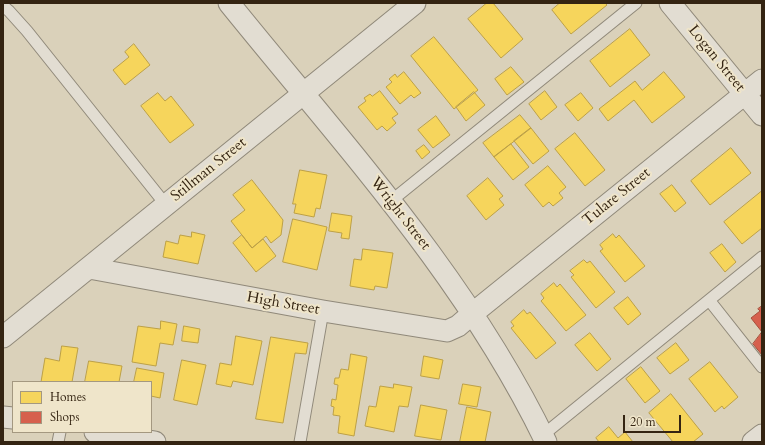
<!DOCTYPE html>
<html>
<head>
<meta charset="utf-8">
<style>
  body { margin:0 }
  #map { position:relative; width:765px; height:445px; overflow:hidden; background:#dad1ba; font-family:Cardo,serif }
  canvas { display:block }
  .frame { position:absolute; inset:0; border:4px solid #342412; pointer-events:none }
  .legend { position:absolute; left:12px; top:381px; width:140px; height:52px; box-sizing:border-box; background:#efe5ca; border:1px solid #a49880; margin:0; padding:5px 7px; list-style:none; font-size:12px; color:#342412 }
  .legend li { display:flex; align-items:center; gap:8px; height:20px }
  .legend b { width:20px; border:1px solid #a49880 }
  .scale { position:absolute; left:623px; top:415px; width:58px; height:18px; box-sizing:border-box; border:2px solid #342412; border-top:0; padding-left:5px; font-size:12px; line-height:14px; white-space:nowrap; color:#342412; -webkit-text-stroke:3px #efe5ca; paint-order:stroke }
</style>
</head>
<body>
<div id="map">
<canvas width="765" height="445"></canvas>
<div class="frame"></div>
<ul class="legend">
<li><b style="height:11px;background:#f6d55c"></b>Homes</li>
<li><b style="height:11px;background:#d6604d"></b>Shops</li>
</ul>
<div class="scale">20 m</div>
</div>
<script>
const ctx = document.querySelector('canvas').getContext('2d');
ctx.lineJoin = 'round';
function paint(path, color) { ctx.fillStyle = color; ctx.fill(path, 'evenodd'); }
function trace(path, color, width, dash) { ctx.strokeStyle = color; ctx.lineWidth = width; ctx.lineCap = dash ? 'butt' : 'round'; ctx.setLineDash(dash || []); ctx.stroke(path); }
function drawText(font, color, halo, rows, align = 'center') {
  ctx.font = font + ' Cardo,serif'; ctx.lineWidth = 4; ctx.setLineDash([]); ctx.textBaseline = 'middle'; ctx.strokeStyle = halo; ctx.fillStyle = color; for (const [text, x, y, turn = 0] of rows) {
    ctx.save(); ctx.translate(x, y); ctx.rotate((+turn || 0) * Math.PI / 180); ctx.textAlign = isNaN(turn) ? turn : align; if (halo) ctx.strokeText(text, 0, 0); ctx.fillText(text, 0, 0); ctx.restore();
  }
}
const homes = new Path2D(`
  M487,3H493L523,39L501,58L468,19Z
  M560,3H605L607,5L571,34L552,10Z
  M630,29L650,55L610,87L590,61Z
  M434,37L478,90L454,109L411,56Z
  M134,44L150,65L125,85L113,70L129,57L125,52Z
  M511,67L524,82L507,95L495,79Z
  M404,72L421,93L414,98L411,95L400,104L386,87L392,82L389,79L395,74L397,77Z
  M664,72L685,97L652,123L634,100L608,121L599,109L635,81L642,90Z
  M380,91L398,114L392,118L396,123L387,131L382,126L377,130L358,107L366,101L364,98L370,94L372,96Z
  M545,91L557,107L541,120L529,104Z
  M474,92L485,105L466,121L456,107Z
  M158,93L165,101L171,96L194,125L170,143L141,106Z
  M581,93L593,108L578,121L565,105Z
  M520,115L531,128L494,157L483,143Z
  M436,116L450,135L433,148L418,130Z
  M531,128L549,151L533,164L514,141Z
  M575,133L605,170L585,186L555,149Z
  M511,144L529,167L513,180L494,157Z
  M424,145L430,152L422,159L416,151Z
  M731,148L751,173L710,205L691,181Z
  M548,166L566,187L559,193L563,198L553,206L549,202L543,207L525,185Z
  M300,170L327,175L320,209L316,208L314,217L294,213L296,204H293Z
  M488,178L503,196L499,199L504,205L486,220L467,196Z
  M252,180L283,220L281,235L271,243L266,236L252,248L231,221L245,210L233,195Z
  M672,185L686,203L675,212L660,194Z
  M762,191V228L742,244L724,222Z
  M332,213L352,216L349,239L341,238L342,233L329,231Z
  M293,219L327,227L317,270L283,262Z
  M192,232L205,235L198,264L163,257L166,241L178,244L180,235L191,237Z
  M613,234L616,238L619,235L645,266L625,282L600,251L603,249L600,245Z
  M242,235L252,248L263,239L276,256L256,272L233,243Z
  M722,244L736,262L725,272L710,253Z
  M363,249L393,253L387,288L375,286L374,290L350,286L354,259L361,260Z
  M584,260L587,263L590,261L615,292L596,308L571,277L574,275L570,271Z
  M554,283L557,287L560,284L586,315L566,331L541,301L544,298L541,294Z
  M628,297L641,314L628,325L614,308Z
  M524,310L527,314L530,312L556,343L536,359L511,328L514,326L511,322Z
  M161,321L177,324L173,345L160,343L156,366L132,362L138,326L160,329Z
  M184,326L200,329L198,343L182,341Z
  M590,333L611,359L597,371L575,345Z
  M236,336L262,341L253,385L233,381L231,387L216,384L220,363L231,365Z
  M271,337L308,343L306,354L295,353L283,423L256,419Z
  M676,343L689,360L670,374L657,358Z
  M62,346L78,348L72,382H41L45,358L59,361Z
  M351,354L367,357L354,436L338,433L340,416L333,415L334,407L331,406L332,399L336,400L338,385L334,384L335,378H339L341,369L348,370Z
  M424,356L443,360L439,379L421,376Z
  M182,360L206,365L197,405L174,400Z
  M89,361L122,366L119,382H85Z
  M710,362L738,397L724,409L722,406L715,412L689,379Z
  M641,367L660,391L645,403L626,379Z
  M137,368L164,373L160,398L151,396V382H134Z
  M394,384L412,387L408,407L399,406L394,432L365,426L369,406L376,407L380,386L393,388Z
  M463,384L481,387L477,407L459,404Z
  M671,394L703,434L693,442H673L649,413Z
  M421,405L447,410L441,440L415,436Z
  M467,407L491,412L485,442H460Z
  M609,427L618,438L625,432L633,442H599L596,438Z`);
paint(homes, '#f6d55c');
trace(homes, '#bca046', 1);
const shops = new Path2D(`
  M762,306V332L751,318L760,311L758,309Z
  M762,332V355L753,344Z`);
paint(shops, '#d6604d');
trace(shops, '#a54e3b', 1);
const service = new Path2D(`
  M3,6L9,11L27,31L166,205
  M391,201L636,3
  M709,300L762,367
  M543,435L762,257
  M58,442L60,432
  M300,442L323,311`);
const minor = new Path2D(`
  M229,3C342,143 467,278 546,442
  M670,3L762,115
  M89,268L323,311L447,331L458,326L472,314L762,80
  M3,337L415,3
  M3,417L13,418
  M95,432L155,442
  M753,442L762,435`);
trace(service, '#90897a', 13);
trace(minor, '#90897a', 23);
trace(service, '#e2ddd2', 11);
trace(minor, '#e2ddd2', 21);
drawText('15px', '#342412', '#efe5ca', [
  ["Logan Street",716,59,51],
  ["Stillman Street",209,170,-39],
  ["Tulare Street",617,197,-39],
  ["Wright Street",400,214,52],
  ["High Street",283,304,10]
]);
</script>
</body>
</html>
